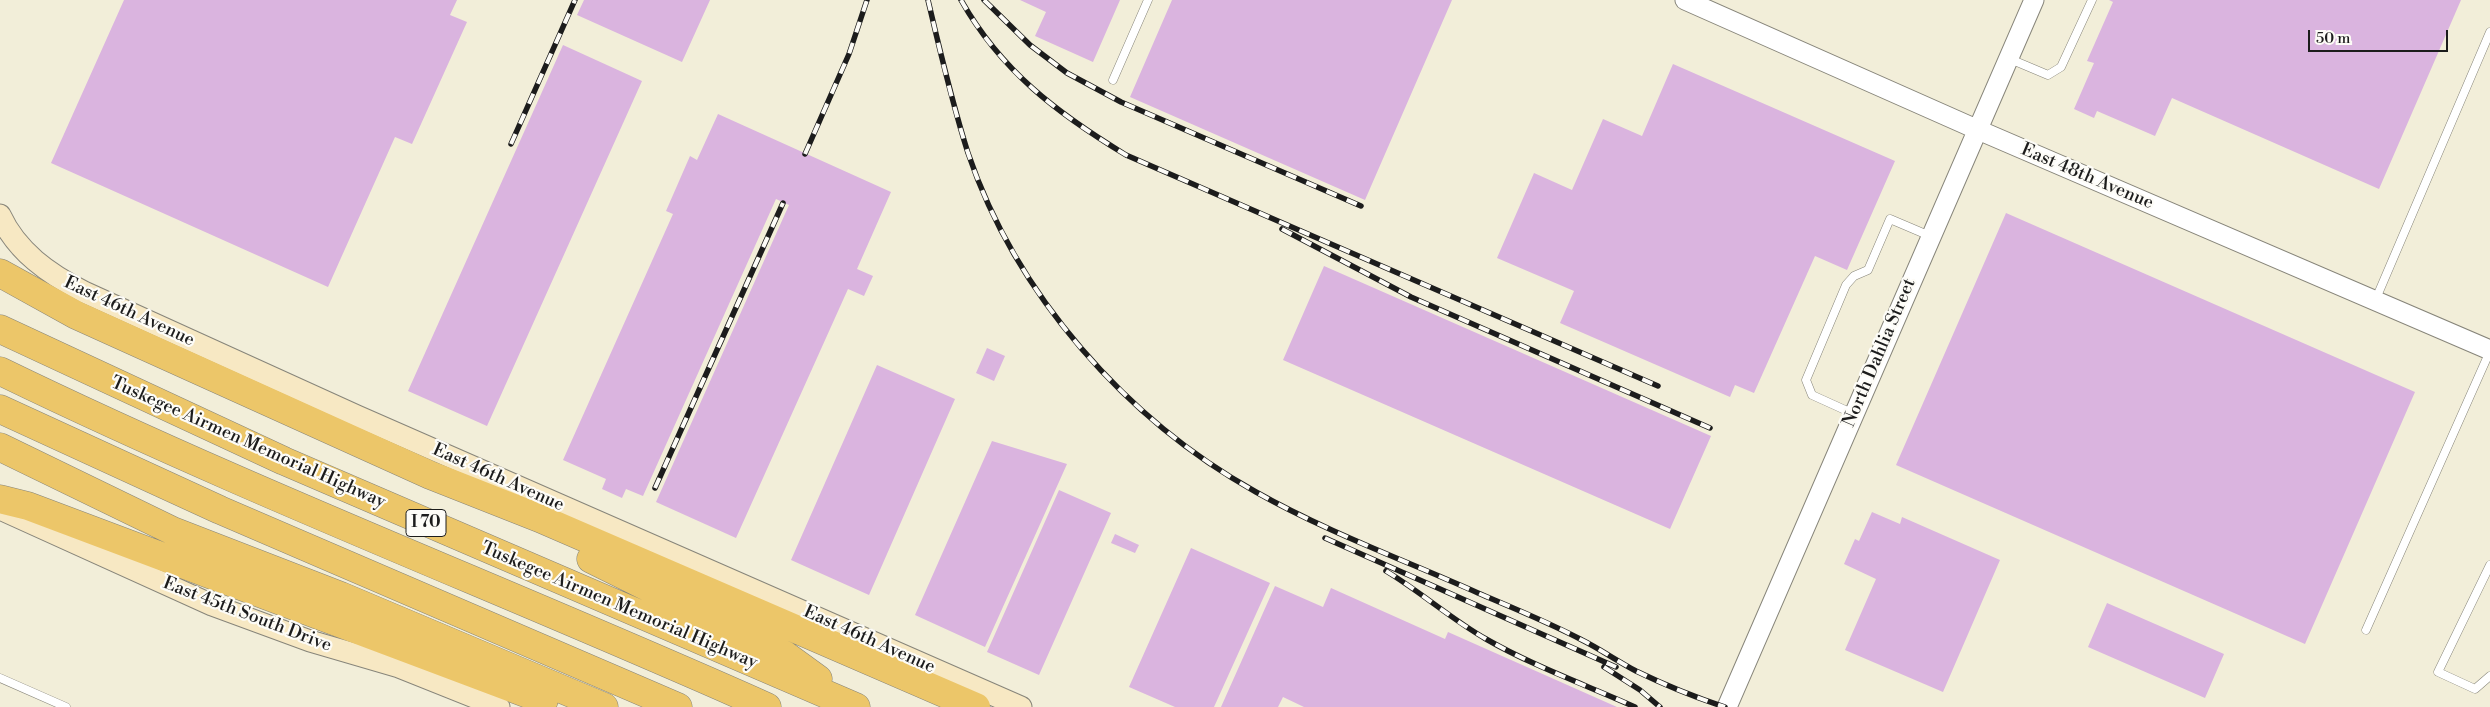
<!DOCTYPE html>
<html>
<head>
<meta charset="utf-8">
<style>
  body { margin:0 }
  #map { position:relative; width:2490px; height:707px; overflow:hidden; background:#f2eed9; font-family:"Libre Bodoni",serif }
  canvas { display:block }
  .scale { position:absolute; left:2308px; top:30px; width:140px; height:22px; box-sizing:border-box; border:2px solid #1c1c1c; border-top:0; padding-left:6px; font-size:15px; line-height:18px; white-space:nowrap; color:#1c1c1c; -webkit-text-stroke:4px #fdfcf7; paint-order:stroke }
</style>
</head>
<body>
<div id="map">
<canvas width="2490" height="707"></canvas>
<div class="scale">50 m</div>
</div>
<script>
const ctx = document.querySelector('canvas').getContext('2d');
ctx.lineJoin = 'round';
function paint(path, color) { ctx.fillStyle = color; ctx.fill(path, 'evenodd'); }
function trace(path, color, width, dash) { ctx.strokeStyle = color; ctx.lineWidth = width; ctx.lineCap = dash ? 'butt' : 'round'; ctx.setLineDash(dash || []); ctx.stroke(path); }
function drawText(font, color, halo, rows, align = 'center') {
  ctx.font = font + ' "Libre Bodoni",serif'; ctx.lineWidth = 4.5; ctx.setLineDash([]); ctx.textBaseline = 'middle'; ctx.strokeStyle = halo; ctx.fillStyle = color; for (const [text, x, y, turn = 0] of rows) {
    ctx.save(); ctx.translate(x, y); ctx.rotate((+turn || 0) * Math.PI / 180); ctx.textAlign = isNaN(turn) ? turn : align; if (halo) ctx.strokeText(text, 0, 0); ctx.fillText(text, 0, 0); ctx.restore();
  }
}
paint(new Path2D(`
  M124,0H457L450,15L467,22L412,144L395,137L328,287L51,163Z
  M584,0H710L682,62L577,15Z
  M1020,0H1120L1093,62L1035,36L1046,12Z
  M1172,0H1452L1365,200L1130,97Z
  M2109,0H2461L2379,189L2172,98L2155,136L2097,111L2094,118L2074,109L2094,63L2087,61L2113,2Z
  M563,45L642,81L487,426L408,391Z
  M1673,64L1895,161L1847,270L1815,256L1754,393L1735,385L1730,397L1560,323L1574,291L1497,258L1534,173L1572,190L1603,119L1642,136Z
  M718,114L891,192L857,269L873,276L864,296L848,289L736,538L656,502L789,205L776,199L643,496L626,489L622,498L602,489L606,479L563,460L673,214L666,211L690,156L697,160Z
  M2006,213L2415,392L2305,644L1896,465Z
  M1324,266L1711,436L1670,529L1283,360Z
  M987,348L1005,356L994,381L976,373Z
  M877,365L955,399L869,595L791,560Z
  M992,441L1067,464L985,647L915,615Z
  M1059,490L1111,513L1039,675L987,652Z
  M1872,512L1900,524L1902,517L2000,560L1943,692L1845,650L1876,579L1844,564L1855,539L1859,541Z
  M1115,534L1139,545L1135,553L1111,543Z
  M1191,548L1270,583L1214,707H1175L1129,687Z
  M1275,586L1323,607L1331,588L1445,639L1448,632L1617,707H1304L1283,697L1278,707H1221Z
  M2107,603L2224,654L2205,698L2088,647Z`), '#dab4df');
const service = new Path2D(`
  M2010,59L2048,75L2061,67L2092,0
  M1113,80L1148,0
  M2375,301L2490,32
  M1854,414L1812,395L1806,380L1846,285L1854,276L1868,270L1890,219L1930,236
  M2490,565L2438,672L2475,689L2490,676
  M2366,630L2490,351
  M0,678L66,707`);
const tertiary = new Path2D(`
  M1685,0L1976,129L2490,350
  M1727,707L2034,0`);
const secondary = new Path2D(`
  M0,215C17,252 49,274 84,292L357,416L1021,707
  M0,509L212,605L310,641L399,667L499,707`);
const motorway = new Path2D(`
  M0,273L76,315L430,475L539,518L976,707
  M0,329L284,461L856,707
  M0,371C251,493 512,593 767,707
  M0,409L220,510L678,707
  M0,447L173,531L341,596L604,707
  M0,499L28,506L544,700
  M591,559L785,655L818,679`);
trace(service, '#87857a', 9);
trace(tertiary, '#87857a', 21);
trace(secondary, '#87857a', 23);
trace(motorway, '#87857a', 29);
trace(service, '#fff', 8);
trace(tertiary, '#fff', 19);
trace(secondary, '#f7e8c3', 21);
trace(motorway, '#ecc669', 28);
const rail = new Path2D(`
  M928,0C940,51 952,103 968,153C1016,295 1127,420 1256,492C1327,532 1404,560 1478,593C1513,608 1548,622 1582,640C1600,649 1617,661 1636,671C1665,685 1694,697 1725,707
  M961,0C1001,71 1057,113 1126,155L1658,386
  M984,0L1030,45L1067,73L1121,102L1361,206
  M511,144L575,0
  M805,154L849,54L867,0
  M1282,229L1411,297L1710,428
  M655,488L783,203
  M1325,538L1616,667
  M1386,571C1421,592 1451,619 1486,639C1533,666 1586,685 1635,707
  M1604,667L1640,690L1660,707`);
trace(rail, '#1c1c1c', 5.5);
trace(rail, '#fdfcf7', 4, [11]);
for (const [x, y, w] of [
  [426,523,40]
]) { const box = new Path2D(); box.roundRect(x - w / 2, y - 13.5, w, 27, 4); ctx.fillStyle = '#fdfcf7'; ctx.fill(box); trace(box, '#1c1c1c', 1); }
drawText('bold 16px', '#1c1c1c', null, [
  ["I 70",426,523]
]);
drawText('18px', '#1c1c1c', '#fdfcf7', [
  ["East 48th Avenue",2087,177,23],
  ["East 46th Avenue",129,312,25],
  ["North Dahlia Street",1880,353,-67],
  ["Tuskegee Airmen Memorial Highway",248,443,24],
  ["East 46th Avenue",498,478,24],
  ["Tuskegee Airmen Memorial Highway",619,606,23],
  ["East 45th South Drive",247,615,21],
  ["East 46th Avenue",869,640,24]
]);
</script>
</body>
</html>
